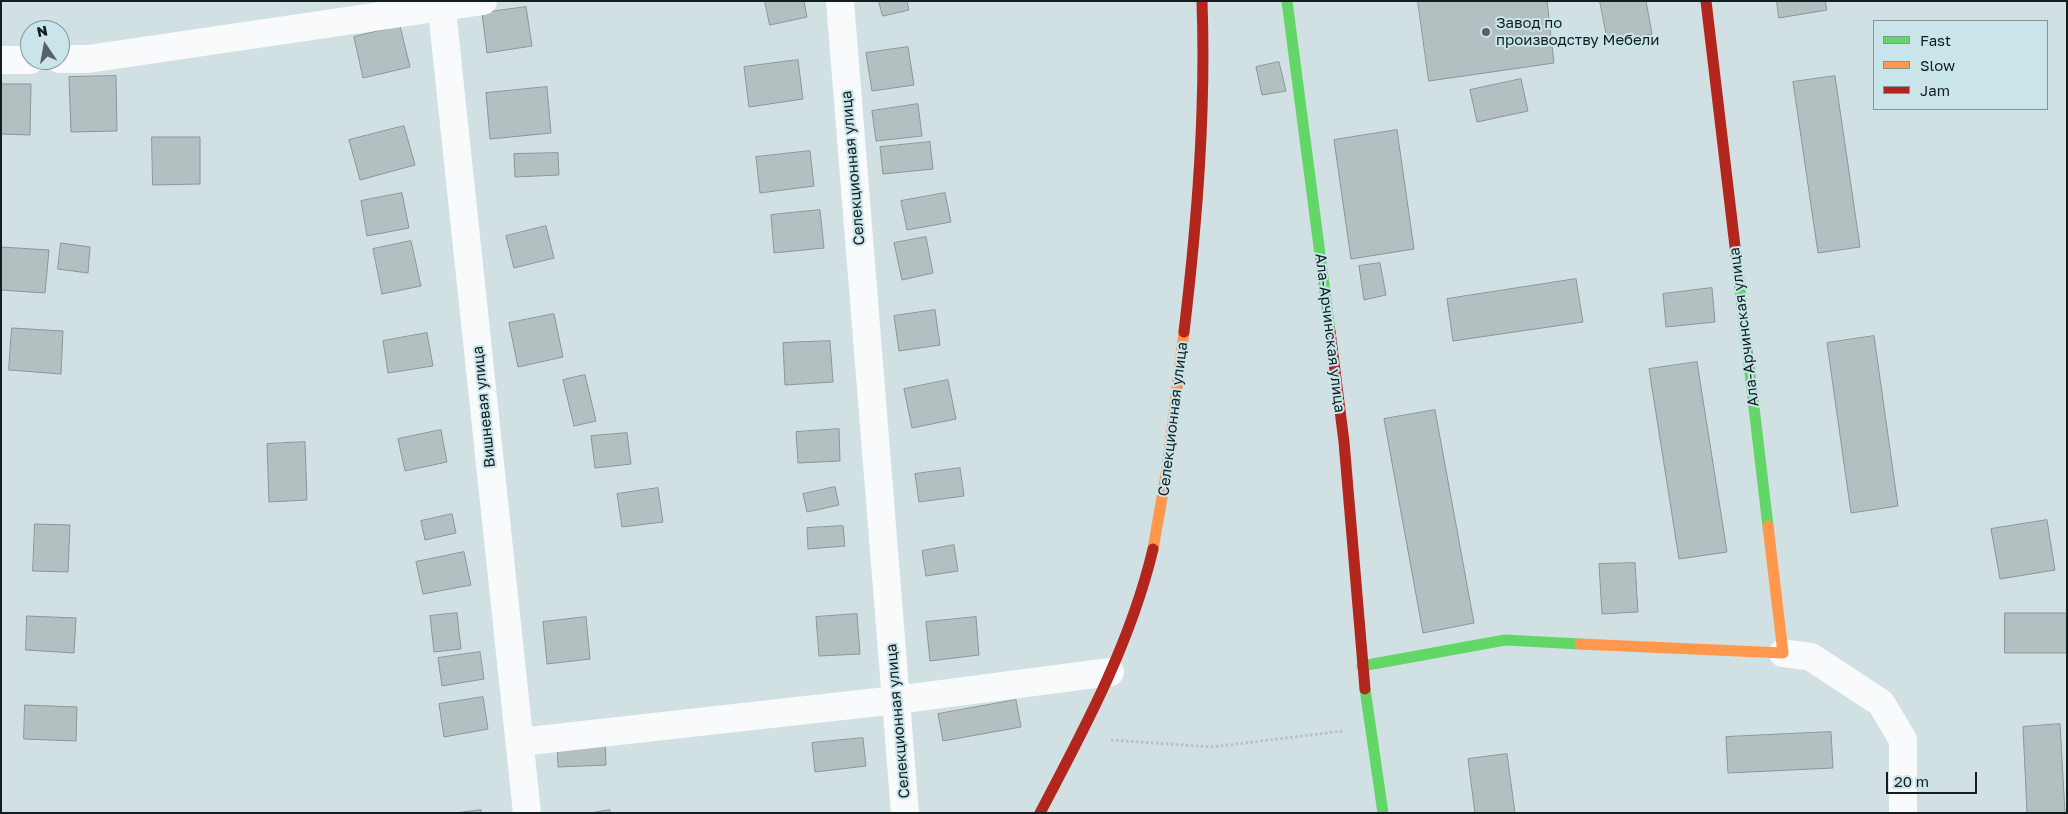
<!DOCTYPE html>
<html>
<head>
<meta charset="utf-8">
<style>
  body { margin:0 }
  #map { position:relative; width:2068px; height:814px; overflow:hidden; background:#d1e0e2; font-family:"Golos Text",sans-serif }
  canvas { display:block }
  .frame { position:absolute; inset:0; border:2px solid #131e1f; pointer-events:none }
  .legend { position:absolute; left:1873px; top:20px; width:175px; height:90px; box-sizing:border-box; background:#c9e5ea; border:1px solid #809599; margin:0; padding:6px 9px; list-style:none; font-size:15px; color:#131e1f }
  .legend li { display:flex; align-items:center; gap:10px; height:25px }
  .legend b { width:25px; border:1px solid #809599 }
  .north { position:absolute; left:20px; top:20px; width:50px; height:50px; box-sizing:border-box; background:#c9e5ea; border:1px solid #809599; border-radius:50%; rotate:348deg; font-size:14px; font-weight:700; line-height:20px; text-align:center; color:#131e1f }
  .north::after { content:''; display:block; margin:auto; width:18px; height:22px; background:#566263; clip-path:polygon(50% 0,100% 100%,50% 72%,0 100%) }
  .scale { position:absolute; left:1886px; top:772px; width:91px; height:22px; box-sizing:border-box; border:2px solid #131e1f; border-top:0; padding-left:6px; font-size:15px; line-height:18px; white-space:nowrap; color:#131e1f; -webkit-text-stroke:4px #c9e5ea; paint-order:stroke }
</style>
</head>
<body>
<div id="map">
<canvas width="2068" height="814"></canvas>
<div class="frame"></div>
<ul class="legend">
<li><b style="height:6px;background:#63d668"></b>Fast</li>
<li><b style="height:6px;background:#ff974d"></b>Slow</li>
<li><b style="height:6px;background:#b3261e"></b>Jam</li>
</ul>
<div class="north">N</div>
<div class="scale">20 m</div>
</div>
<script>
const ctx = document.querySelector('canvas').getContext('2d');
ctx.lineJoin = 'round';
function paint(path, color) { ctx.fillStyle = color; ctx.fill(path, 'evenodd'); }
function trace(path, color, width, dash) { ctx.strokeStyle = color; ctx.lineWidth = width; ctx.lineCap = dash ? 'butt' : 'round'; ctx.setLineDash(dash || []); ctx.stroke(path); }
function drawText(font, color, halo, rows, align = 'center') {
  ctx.font = font + ' "Golos Text",sans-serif'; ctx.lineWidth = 4; ctx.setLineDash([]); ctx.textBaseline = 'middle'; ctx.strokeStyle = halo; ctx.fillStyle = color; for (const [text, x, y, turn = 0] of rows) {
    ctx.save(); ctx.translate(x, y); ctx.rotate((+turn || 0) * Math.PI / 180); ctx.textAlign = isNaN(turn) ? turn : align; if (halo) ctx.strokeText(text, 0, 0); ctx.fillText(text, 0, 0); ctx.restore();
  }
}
const building = new Path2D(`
  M765,1H804L807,17L770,25Z
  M879,1H907L909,10L883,16Z
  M1418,1H1547L1554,63L1429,81Z
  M1600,1H1646L1652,34L1608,42Z
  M1777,1H1825L1827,10L1779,18Z
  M526,7L532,46L487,53L482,13Z
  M400,26L410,67L363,78L354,37Z
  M908,47L914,85L872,91L866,53Z
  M798,60L803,99L749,107L744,67Z
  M1279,62L1286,91L1262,95L1256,67Z
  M116,76L117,131L71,132L69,77Z
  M1835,76L1860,247L1818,253L1793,82Z
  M1521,79L1528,111L1477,122L1470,90Z
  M1,84H31L30,135L1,134Z
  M547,87L551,133L490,139L486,93Z
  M918,104L922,136L876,141L872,111Z
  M404,126L415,165L360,180L349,140Z
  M1397,130L1414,249L1351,259L1334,140Z
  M152,137H200V184L153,185Z
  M930,142L933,169L883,174L880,147Z
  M810,151L814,186L760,193L756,157Z
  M558,153L559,175L515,177L514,154Z
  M402,193L409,228L367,236L361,201Z
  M945,193L951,222L907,230L901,201Z
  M820,210L824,248L774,253L771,215Z
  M546,226L554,258L514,268L506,236Z
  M926,237L933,273L902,280L894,243Z
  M411,241L421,286L382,294L373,249Z
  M61,243L90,247L88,273L58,269Z
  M1,247L49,250L45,293L1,290Z
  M1380,263L1386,295L1364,300L1359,266Z
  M1576,279L1583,322L1453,341L1447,299Z
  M1712,288L1715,322L1666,327L1663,294Z
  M935,310L940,345L899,351L894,316Z
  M554,314L563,357L518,367L509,323Z
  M12,328L63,331L61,374L9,370Z
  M427,333L433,366L388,373L383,341Z
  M1874,336L1898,506L1851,513L1827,343Z
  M830,341L833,382L785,385L783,343Z
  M1697,362L1727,552L1679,559L1649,369Z
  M585,375L596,421L574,426L563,380Z
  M948,380L956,419L912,428L904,389Z
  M1435,410L1474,623L1423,633L1384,419Z
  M839,429L840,461L798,463L796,432Z
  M441,430L447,462L405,471L398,439Z
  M627,433L631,464L595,468L591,436Z
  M305,442L307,500L269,502L267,444Z
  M960,468L964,496L919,502L915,474Z
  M835,487L839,505L807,512L803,494Z
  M658,488L663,522L622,527L617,494Z
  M452,514L456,533L425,540L421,521Z
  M2047,520L2055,570L2000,579L1991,529Z
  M35,524L70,525L68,572L33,571Z
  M843,526L845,546L808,549L807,528Z
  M954,545L958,571L926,576L922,551Z
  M464,552L471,585L423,594L416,562Z
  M1635,563L1638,612L1602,614L1599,564Z
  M457,613L461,649L434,652L430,616Z
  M2005,613H2067V653H2005Z
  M857,614L860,654L819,656L816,617Z
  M27,616L76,618L74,653L26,650Z
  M586,617L590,659L547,664L543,622Z
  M976,617L979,655L930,661L926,622Z
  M480,652L484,679L442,686L438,658Z
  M483,697L488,729L444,737L439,704Z
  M1016,700L1021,727L943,741L938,714Z
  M25,705L77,707L76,741L24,739Z
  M2060,724L2065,813H2027L2023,727Z
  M1831,732L1833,768L1728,773L1726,737Z
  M863,738L866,766L815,772L812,743Z
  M605,740L606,765L558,767L557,742Z
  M1507,754L1515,813H1475L1468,759Z
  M481,810V813H456Z
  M610,810V813H590Z`);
paint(building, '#b3bfc1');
trace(building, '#8b9698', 1);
trace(new Path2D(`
  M1111,740L1212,747L1343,731`), '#bbc1c1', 3, [2.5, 2.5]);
trace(new Path2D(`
  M441,1L527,813
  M840,1L905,813
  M60,59H88L483,1
  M1,60H30
  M1783,653L1811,657L1881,703L1903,740V813
  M520,742L896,700L1110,672`), '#f8fafb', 28);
trace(new Path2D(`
  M1287,1L1330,331
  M1736,255L1768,526
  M1362,666L1505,640L1580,644
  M1365,689L1383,813`), '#63d668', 11);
trace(new Path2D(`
  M1153,549L1167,469L1184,332
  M1580,644L1783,653L1768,526`), '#ff974d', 11);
trace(new Path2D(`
  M1706,1L1736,255
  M1330,331L1344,442L1365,689
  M1184,332C1197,222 1206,112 1202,1
  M1040,813C1085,728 1131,642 1153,549`), '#b3261e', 11);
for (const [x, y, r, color] of [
  [1486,32,5,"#566263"]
]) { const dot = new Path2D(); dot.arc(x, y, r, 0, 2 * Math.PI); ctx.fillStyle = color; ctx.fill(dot); trace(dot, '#c9e5ea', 2); }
drawText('15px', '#131e1f', '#c9e5ea', [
  ["Завод по",1496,23],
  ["производству Мебели",1496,40]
], 'left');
drawText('15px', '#131e1f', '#c9e5ea', [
  ["Селекционная улица",853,168,-95],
  ["Ала-Арчинская улица",1744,327,-97],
  ["Ала-Арчинская улица",1330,333,83],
  ["Вишневая улица",484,407,-96],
  ["Селекционная улица",1173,419,-83],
  ["Селекционная улица",898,721,-95]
]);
</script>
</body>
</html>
